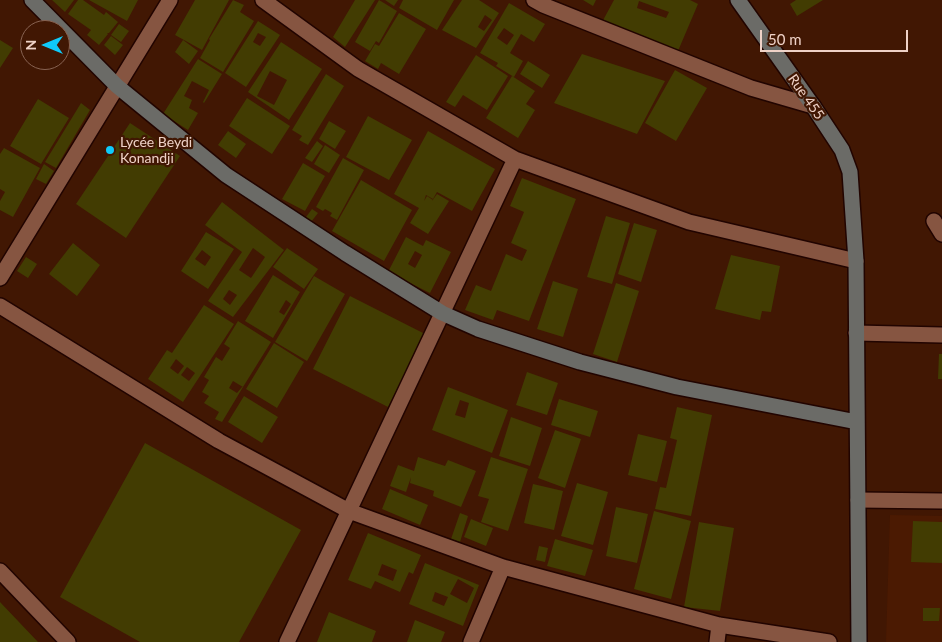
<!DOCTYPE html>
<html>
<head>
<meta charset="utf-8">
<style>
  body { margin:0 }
  #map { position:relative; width:942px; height:642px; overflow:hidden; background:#411703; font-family:Lato,sans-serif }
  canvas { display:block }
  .north { position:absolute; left:20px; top:20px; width:50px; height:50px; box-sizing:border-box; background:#411703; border:1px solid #876251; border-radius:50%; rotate:270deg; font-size:14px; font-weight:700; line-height:20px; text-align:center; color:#efd2c7 }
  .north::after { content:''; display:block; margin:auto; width:18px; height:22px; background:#0fcafa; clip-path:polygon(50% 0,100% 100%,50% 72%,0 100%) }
  .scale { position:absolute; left:760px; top:30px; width:148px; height:22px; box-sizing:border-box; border:2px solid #efd2c7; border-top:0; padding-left:6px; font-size:15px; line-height:18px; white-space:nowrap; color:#efd2c7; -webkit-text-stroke:4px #411703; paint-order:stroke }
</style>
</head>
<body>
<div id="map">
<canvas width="942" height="642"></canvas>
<div class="north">N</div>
<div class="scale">50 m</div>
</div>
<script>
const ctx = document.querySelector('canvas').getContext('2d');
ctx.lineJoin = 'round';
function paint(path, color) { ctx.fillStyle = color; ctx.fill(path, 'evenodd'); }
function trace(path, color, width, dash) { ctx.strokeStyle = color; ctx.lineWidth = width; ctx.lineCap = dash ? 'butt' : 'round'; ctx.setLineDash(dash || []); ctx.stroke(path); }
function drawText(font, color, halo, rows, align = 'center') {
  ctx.font = font + ' Lato,sans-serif'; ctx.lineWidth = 4.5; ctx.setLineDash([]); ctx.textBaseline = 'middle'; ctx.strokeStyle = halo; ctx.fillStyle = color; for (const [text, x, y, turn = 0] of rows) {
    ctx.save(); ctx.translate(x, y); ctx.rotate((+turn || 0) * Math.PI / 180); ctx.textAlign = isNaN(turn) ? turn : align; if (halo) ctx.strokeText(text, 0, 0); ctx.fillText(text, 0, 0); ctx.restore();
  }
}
paint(new Path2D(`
  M890,515L942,516V642H886Z`), '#4b1a02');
paint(new Path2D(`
  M52,0H74L65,12Z
  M78,0H83L104,15L106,12L118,22L109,33H107L108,34L99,45L87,35L91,30L68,14Z
  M89,0H138L127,21Z
  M195,0H229L202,50L175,35Z
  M233,0L244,5L240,12L254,21L223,72L200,58L210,40L209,39Z
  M355,0H375L345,47L333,37Z
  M379,0L397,11L379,43L376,41L370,51L355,42Z
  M385,0H398L394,6Z
  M403,0H454L437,30L399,8Z
  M462,0H479L499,13L476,48L442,30ZM485,15L492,20L484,31L478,27Z
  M583,0H596L593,6Z
  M614,0H690L698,4L678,51L601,24ZM639,1L669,12L666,18L637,8Z
  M796,0H823L797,16L790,4Z
  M509,3L545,24L534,42L521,34L510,53L523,61L514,77L496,66L498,63L480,53ZM504,28L514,35L507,45L497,38Z
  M399,13L426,29L399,74L381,63L378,69L365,61L375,44L379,46Z
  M258,21L280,35L246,87L225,73ZM258,33L266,37L260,46L253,42Z
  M119,24L129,31L121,42L111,35Z
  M111,36L123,45L115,55L104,45Z
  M0,40L13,48L0,68Z
  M183,40L198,51L189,64L175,52Z
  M281,42L322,69L289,120L248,92ZM270,71L287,80L274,105L257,96Z
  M582,54L665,81L637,134L554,103Z
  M476,55L508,76L487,110L463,95L455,107L446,102Z
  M198,59L222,74L204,103L203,102L209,90L192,81L184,96L192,100L189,108L198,113L188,130L163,114Z
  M528,61L550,75L542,88L520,74Z
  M675,70L707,88L676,141L645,123Z
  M326,74L344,86L308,145L299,140L302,136L292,130Z
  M512,76L535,91L526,104L535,110L518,138L486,118Z
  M247,98L290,126L272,154L229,126Z
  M38,99L69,118L41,164L10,146Z
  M81,103L90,110L56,168L45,162Z
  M368,116L412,140L389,180L346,157Z
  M329,121L346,131L335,149L319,139Z
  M130,123L180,156L126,238L76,204Z
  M228,131L246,144L236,158L218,145Z
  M428,131L495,169L472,211L437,192L433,199L426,195L424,201L427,196L433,200L432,201L437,194L449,201L428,234L410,223L419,208L394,194Z
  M317,141L323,146L312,162L305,158Z
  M325,145L340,155L329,173L314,164Z
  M4,148L40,168L13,217L0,210V201L5,192L0,189V154Z
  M343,158L364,170L337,220L330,216L332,213L325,209L323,211L316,207Z
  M303,163L325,176L305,211L282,199Z
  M44,164L54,171L46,184L36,179Z
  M522,178L576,199L529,321L497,310L493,320L465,310L476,285L491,291L506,254L522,261L527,250L511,243L524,212L510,206Z
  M361,180L412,210L384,261L332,231Z
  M222,202L284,250L233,317L208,301L242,252L205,225ZM253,248L265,257L251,278L239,270ZM229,290L237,295L230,305L223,299Z
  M312,209L318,213L311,222L306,217Z
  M606,216L630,223L612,284L587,277Z
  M634,223L657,230L641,282L618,274Z
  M206,232L234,249L208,289L181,271ZM202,250L211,257L205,266L195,259Z
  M406,237L423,246L426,240L451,252L430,293L388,272ZM415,251L422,255L415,268L408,264Z
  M73,243L100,265L77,296L49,274Z
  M287,248L318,269L304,289L273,267Z
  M731,255L780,266L771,312L762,311L760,320L715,309Z
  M26,257L37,264L28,278L17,271Z
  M273,275L300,292L273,338L245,321ZM286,300L291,304L284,315L279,312Z
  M314,276L345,294L307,361L275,342Z
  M553,281L578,289L563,337L537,329Z
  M616,283L639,291L617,362L593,354Z
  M350,296L425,334L388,407L313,369Z
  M204,305L234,324L183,402L148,379L167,350L172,353ZM176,359L184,366L178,374L170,368ZM187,367L195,373L189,381L181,375Z
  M238,321L271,342L243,387L233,381L229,388L237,393L242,387H243L222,422L215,419L219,412L204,403L209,396L202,392L209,380L204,377L216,357L222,361L230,348L224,344Z
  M274,343L304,362L277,408L246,389Z
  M939,354H942V379H938Z
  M527,372L558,383L547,415L516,405Z
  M448,387L508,410L492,453L432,430ZM460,400L469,403L465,418L455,415Z
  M244,396L278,417L262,443L228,422Z
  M559,399L598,411L590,437L551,425Z
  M677,407L712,415L691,516L655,509L660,487L666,488L677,440L670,438Z
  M511,417L542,428L530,466L499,456Z
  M555,430L581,439L565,488L538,478Z
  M638,434L667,441L657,482L628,475Z
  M145,443L301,530L239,642H140L60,597Z
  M418,457L445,466L448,460L476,471L461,507L433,496L434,491L410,483L411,477L406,492L390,486L398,465L414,471Z
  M491,457L528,469L508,531L481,522L489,499L478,496Z
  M577,483L608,492L593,545L561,536Z
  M533,484L563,491L554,530L524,523Z
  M390,489L428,505L420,525L382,509Z
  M616,507L648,514L637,563L606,556Z
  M654,511L691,521L671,599L634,589Z
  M460,513L468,516L460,542L451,539Z
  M471,519L493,528L486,546L464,537Z
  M913,521L942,522V563L911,562Z
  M699,522L734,528L720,611L684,607Z
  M368,533L421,555L413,574L409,572L400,592L375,581L371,589L348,580ZM382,564L397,570L393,581L378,575Z
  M555,539L593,550L585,576L547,566Z
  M539,546L548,548L545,562L536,560Z
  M425,563L479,585L463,626L409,604ZM458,579L474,588L467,603L450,594ZM435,592L448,597L444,606L432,601Z
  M0,602L38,642H0Z
  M923,608H940L939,621H923Z
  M329,612L376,631L372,642H317Z
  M415,620L445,632L441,642H407Z`), '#423c02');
const street = new Path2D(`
  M263,0L358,69L515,159L689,222L856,261
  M534,0L543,5L751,88L813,106
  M934,221L942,234
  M0,278L170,0
  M0,306L219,441L349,511L503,567L719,625L829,642
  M856,333L942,335
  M858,500L942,501
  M0,571L68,642
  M287,642L515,159
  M471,642L503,567
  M717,642L719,625`);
const secondary = new Path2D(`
  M32,0L117,86L226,175L345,253L442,313L478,329L580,362L677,387L857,422
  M738,0L813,106L842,150L850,172L856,261L859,642`);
trace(street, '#210400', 18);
trace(secondary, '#210400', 18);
trace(street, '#865541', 15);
trace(secondary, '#6b6b67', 15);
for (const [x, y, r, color] of [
  [110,150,5,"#0fcafa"]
]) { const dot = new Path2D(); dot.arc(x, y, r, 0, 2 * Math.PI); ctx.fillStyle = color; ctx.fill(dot); trace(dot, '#411703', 2); }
drawText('14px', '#efd2c7', '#411703', [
  ["Rue 455",806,97,55]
]);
drawText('14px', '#efd2c7', '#411703', [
  ["Lycée Beydi",120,142],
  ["Konandji",120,158]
], 'left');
</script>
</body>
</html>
